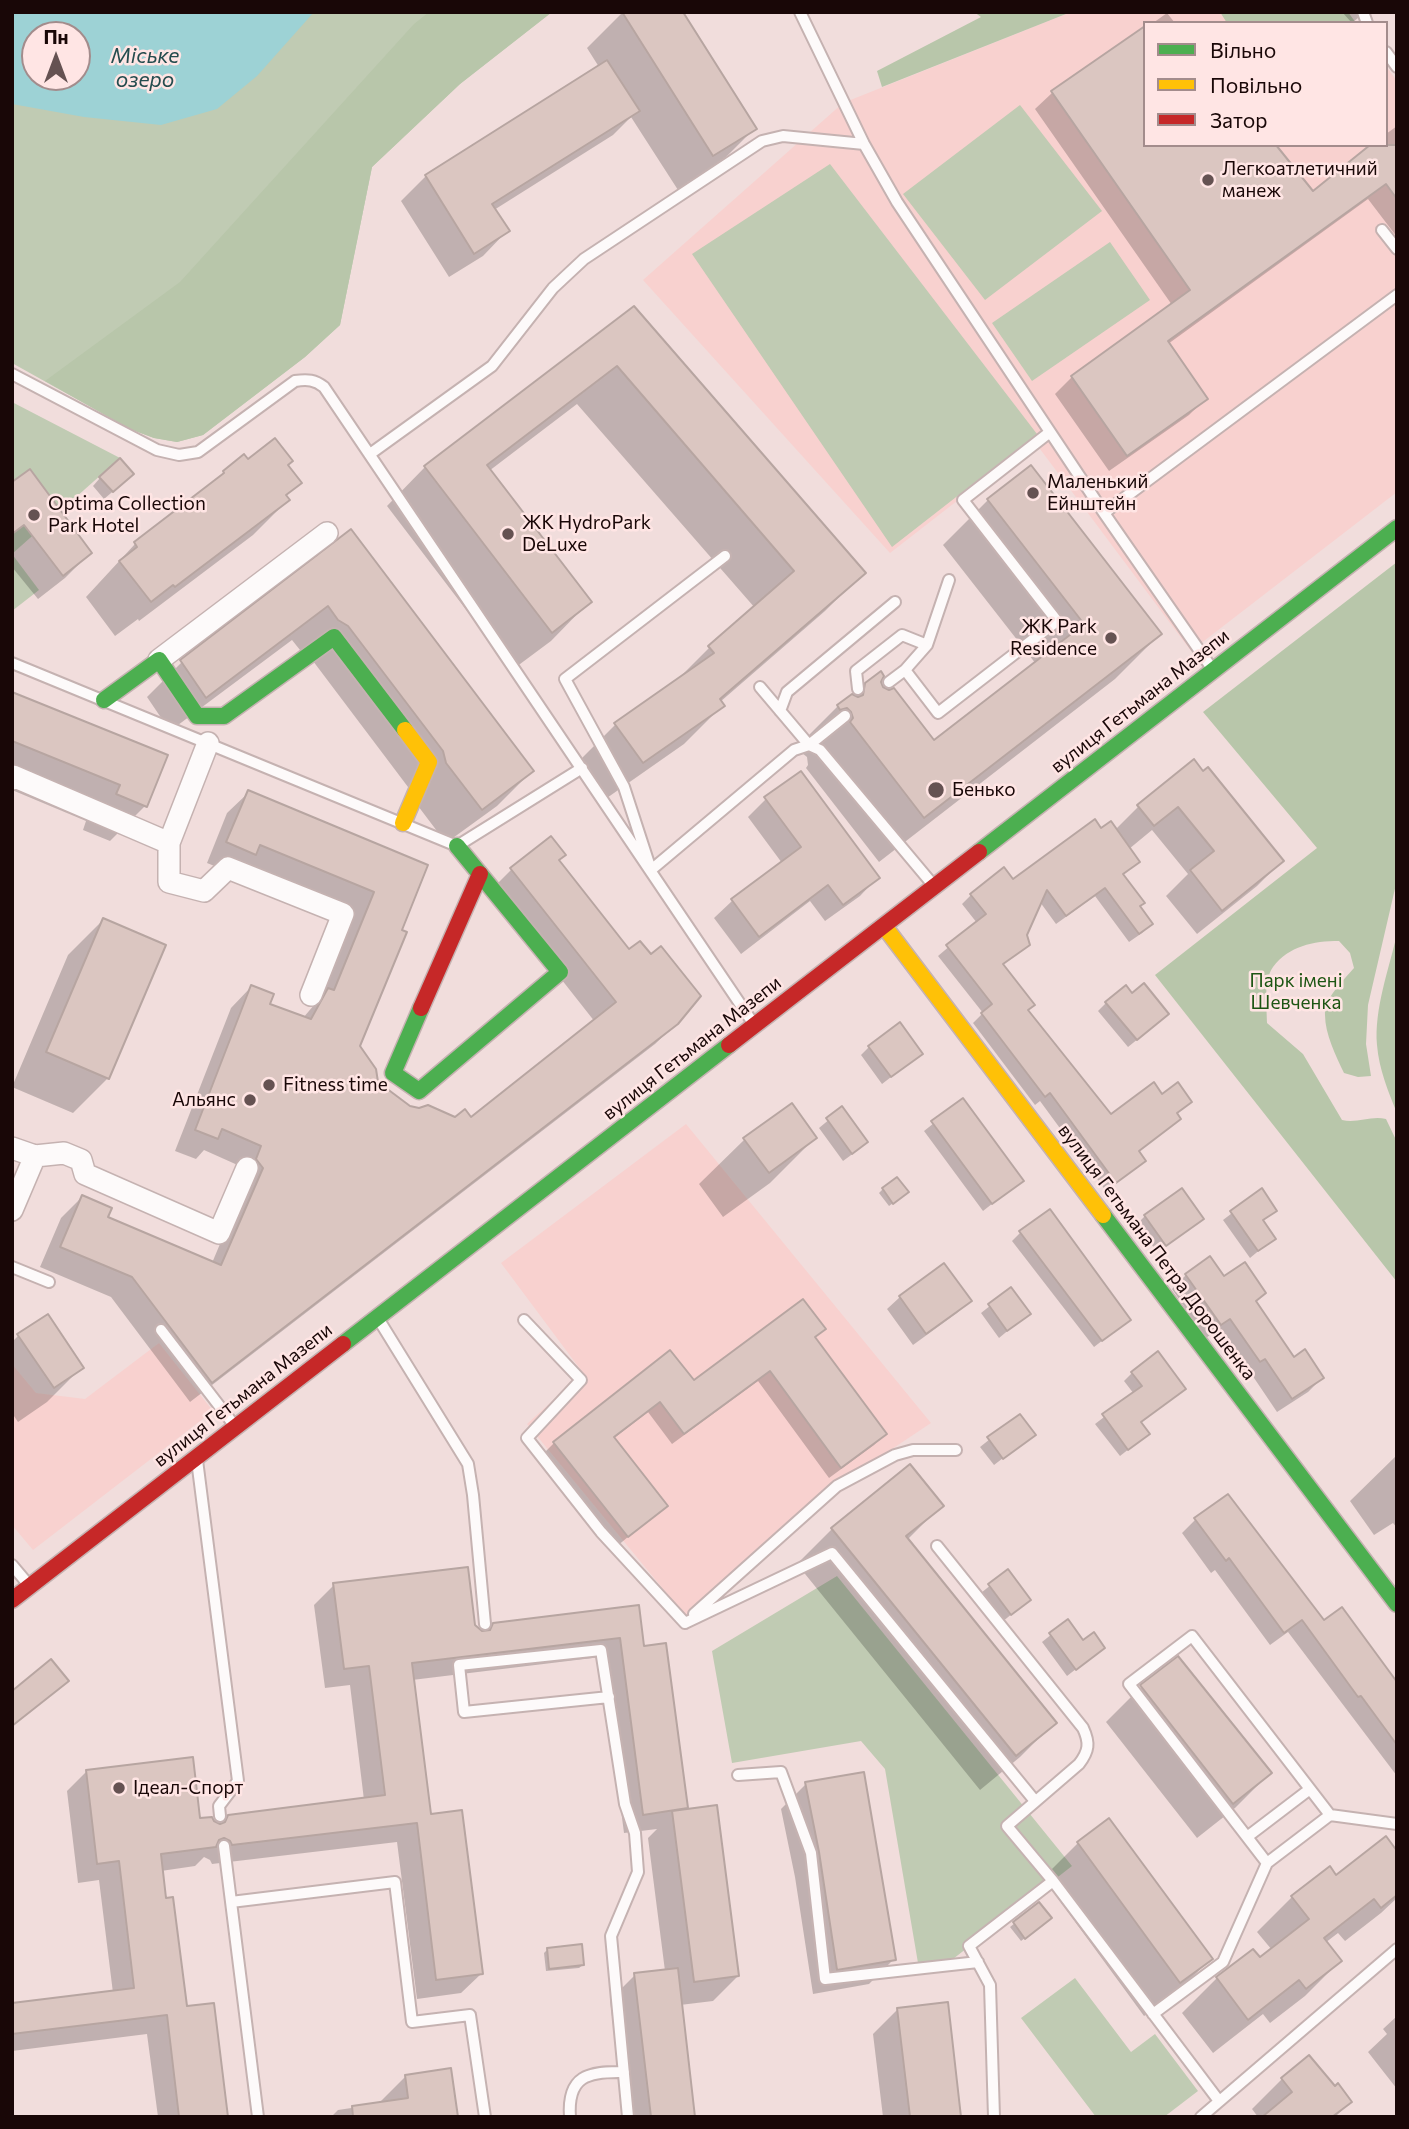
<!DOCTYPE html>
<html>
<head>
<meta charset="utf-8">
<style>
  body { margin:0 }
  #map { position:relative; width:1409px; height:2129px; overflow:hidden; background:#f1dddc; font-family:Commissioner,sans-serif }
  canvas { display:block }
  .frame { position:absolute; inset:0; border:14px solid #190707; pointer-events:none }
  .legend { position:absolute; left:1143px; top:21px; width:245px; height:126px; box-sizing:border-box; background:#ffe5e4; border:2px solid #a38c8c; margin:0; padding:9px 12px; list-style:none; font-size:21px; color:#190707 }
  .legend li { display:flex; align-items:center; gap:14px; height:35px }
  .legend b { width:35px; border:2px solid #a38c8c }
  .north { position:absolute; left:21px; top:21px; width:70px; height:70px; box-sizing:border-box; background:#ffe5e4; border:2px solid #a38c8c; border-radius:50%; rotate:0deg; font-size:19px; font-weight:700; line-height:28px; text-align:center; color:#190707 }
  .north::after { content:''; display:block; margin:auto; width:24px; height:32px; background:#655252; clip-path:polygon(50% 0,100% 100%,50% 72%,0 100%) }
</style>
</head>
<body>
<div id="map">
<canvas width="1409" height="2129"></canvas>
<div class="frame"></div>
<ul class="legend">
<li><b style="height:9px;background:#4caf50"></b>Вільно</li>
<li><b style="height:9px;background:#ffc107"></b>Повільно</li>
<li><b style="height:9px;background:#c62828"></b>Затор</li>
</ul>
<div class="north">Пн</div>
</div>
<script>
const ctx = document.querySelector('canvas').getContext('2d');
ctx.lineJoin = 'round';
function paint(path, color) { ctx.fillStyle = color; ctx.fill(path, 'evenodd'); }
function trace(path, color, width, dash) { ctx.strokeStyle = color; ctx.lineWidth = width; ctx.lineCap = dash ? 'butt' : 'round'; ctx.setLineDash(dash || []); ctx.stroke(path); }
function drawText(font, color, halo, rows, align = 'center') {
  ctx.font = font + ' Commissioner,sans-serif'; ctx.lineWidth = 5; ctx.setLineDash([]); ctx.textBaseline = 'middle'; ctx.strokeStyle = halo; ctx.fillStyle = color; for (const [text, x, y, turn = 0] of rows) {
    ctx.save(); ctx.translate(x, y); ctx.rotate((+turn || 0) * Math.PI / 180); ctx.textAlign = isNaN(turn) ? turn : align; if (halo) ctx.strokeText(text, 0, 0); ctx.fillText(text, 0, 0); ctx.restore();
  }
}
paint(new Path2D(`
  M1071,12H1348L1356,23H1145V145H1386V66L1397,81V492L1191,651L1034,441L890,553L643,280L843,103Z
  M686,1124L931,1423L802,1509L687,1618L527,1424L583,1373L501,1263Z
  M159,1343L213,1411L33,1550L12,1525V1364L36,1393L85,1399Z`), '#f8d1cf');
paint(new Path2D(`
  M12,12H552L460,84L372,167L340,325L305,357L203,435L177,442L154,438L130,429L12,363ZM35,35H77V77H35Z
  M1020,105L1102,211L985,300L903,194Z
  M830,164L1037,434L892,547L692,254Z
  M1110,242L1150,300L1032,381L992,323Z
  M12,402L120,458L12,554L39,590L12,611Z
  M837,1576L1072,1866L953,1959L918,1963L885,1769L861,1741L732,1763L712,1651Z
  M1075,1978L1131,2052L1155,2034L1198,2091L1164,2117H1096L1021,2018Z`), '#c0cbb3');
paint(new Path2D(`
  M429,12H552L460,84L372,167L340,325L305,357L203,435L177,442L154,438L130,429L45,381L180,282L414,24Z
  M974,12H1071L882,87L877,71L981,17Z
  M1220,12H1348L1356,23H1227Z
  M1397,562V880L1368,1005L1366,1044L1371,1076L1358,1077L1344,1073C1336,1056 1325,1034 1325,1015C1324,998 1344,980 1354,968L1350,953L1339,941C1313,941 1289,946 1273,967C1263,981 1267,1007 1267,1023L1303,1054L1342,1120C1357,1124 1371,1115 1386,1119L1397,1142V1282L1155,975L1317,848L1203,712Z
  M1397,934V1113C1388,1091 1379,1069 1377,1045C1374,1009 1389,969 1397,934Z`), '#b8c6aa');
paint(new Path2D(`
  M12,12H314L257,76L217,109L161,125L84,117L12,104ZM35,35H77V77H35Z`), '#9dd2d5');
paint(new Path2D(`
  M623,12L755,128L720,163L678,190L631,117L613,135L494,210L507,231L483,256L449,277L401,201L426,176L599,67L587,48Z
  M1342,12H1365L1352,23Z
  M1167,13L1175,23H1153Z
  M1145,28V145L1312,194L1386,145V134L1397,126V237L1368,199L1168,344L1206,398L1189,415L1109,471L1055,394L1072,377L1172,305L1035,109L1052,93Z
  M634,309L863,573L825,611L720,702L722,706L684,744L604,800L577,763L616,724L673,684L709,648L755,608L577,404L489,471L589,602L551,641L512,670L387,506L425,467Z
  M248,461L286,465L299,482L285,497L288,500L253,535L139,621L138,619L115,636L86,597L135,544L209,487L224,472Z
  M100,478L124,482L104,499L93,486Z
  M12,484L90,553L65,578L38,599L12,567Z
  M988,500L1160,634L1115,679L879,862L806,768L808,765L807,757L802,753L793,751L838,706L854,697L866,684L879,682L882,689L934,743L1036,664L943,545Z
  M351,532L532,771L497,806L446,843L412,798L408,787L313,661L304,655L292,640L170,731L147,697L182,662Z
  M12,694L145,806L110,841L83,830L86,821L12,790Z
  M1193,762L1282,861L1257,886L1197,934L1166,896L1188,874L1152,830L1129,849L1138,862L1122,876L1138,906L1151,924L1142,933L1129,942L1095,896L1056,924L1040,902L1025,935L1028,944L1002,965L1026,1010L1111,1116L1162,1096L1190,1102L1176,1115L1179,1119L1169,1128L1137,1152L1144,1161L1106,1191L1040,1101L1035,1105L973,1023L983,1013L938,956L977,923L962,904L971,895L1013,881L1101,831L1115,830L1139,806Z
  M248,793L426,866L358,1046L376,1083L408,1107L455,1119H471L595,1022L491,890L511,870L550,839L557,861L677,1023L655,1044L190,1402L111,1297L40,1267L61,1218L82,1197L105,1218L212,1263L243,1189L242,1167L204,1150L196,1159L175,1151L231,1008L251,987L268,1005L303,1018L320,998L355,913L242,867L234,874L207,863L227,813Z
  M766,799L877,878L860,896L825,921L810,901L741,954L714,918L732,901L782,863L748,817Z
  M103,920L108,1078L73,1113L12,1087L68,955Z
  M1106,1003L1159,1022L1128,1047L1098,1011Z
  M869,1047L921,1054L882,1084L861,1055Z
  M963,1100L1021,1181L983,1211L924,1131Z
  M842,1109L858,1150L843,1161L819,1128Z
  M815,1138L770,1183L723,1217L699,1184L744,1140Z
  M883,1189L903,1196L889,1206L879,1193Z
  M1261,1191L1275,1211L1262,1222L1274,1238L1250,1258L1223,1220Z
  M1145,1216L1201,1219L1157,1252L1137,1224Z
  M1020,1233L1129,1320L1094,1347L1012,1241Z
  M1186,1275L1224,1279L1264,1293L1255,1302L1293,1359L1322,1378L1308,1392L1277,1412L1250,1372L1245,1375L1215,1331L1206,1338L1172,1289Z
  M1010,1290L1028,1314L999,1338L981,1313Z
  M900,1297L969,1301L957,1313L913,1345L887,1309Z
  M823,1329L814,1338L885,1433L874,1445L829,1478L758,1381L672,1444L648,1412L613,1439L666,1505L616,1547L543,1454L554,1443Z
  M18,1336L82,1367L47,1402L18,1422L12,1413V1342Z
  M1132,1373L1184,1389L1140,1423L1148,1434L1120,1456L1095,1424L1134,1394L1124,1381Z
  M1019,1416L1033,1435L994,1465L980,1447Z
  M1397,1455V1528L1393,1523L1374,1535L1350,1501Z
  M941,1506L907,1540L1055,1722L1020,1757L980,1790L797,1564L832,1529Z
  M1195,1520L1397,1683V1776L1288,1632L1270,1645L1215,1570L1211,1573L1182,1533Z
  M1008,1571L1029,1600L1002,1622L981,1593Z
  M334,1585L474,1626L484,1633L494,1624L637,1607L642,1648L686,1808L682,1811L738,1976L713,2001L680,2005L693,2117H624L610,2000L635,1975L665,1971L648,1838L657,1829L624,1833L601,1657L412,1680L429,1816L481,1974L461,1993L417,1999L397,1842L212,1864L210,1860L204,1857L195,1866L161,1871L185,2008L226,2117H158L147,2034L12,2051V2005L113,1993L99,1880L78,1883L67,1791L86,1772L199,1820L220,1825L229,1816L364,1800L350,1685L325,1688L314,1605Z
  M1067,1622L1083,1642L1103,1648L1067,1676L1042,1642Z
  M1178,1659L1270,1773L1235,1808L1197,1838L1106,1722L1141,1687Z
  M806,1784L894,1959L869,1984L813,1994L795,1877L781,1809Z
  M1078,1843L1210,1959L1176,1994L1144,2016L1043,1878Z
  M1397,1853V1898L1381,1913L1345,1941L1338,1933L1325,1943L1340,1961L1305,1996L1270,2023L1263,2014L1213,2053L1182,2013L1217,1978L1253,1951L1259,1960L1272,1950L1257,1932L1292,1897L1336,1877Z
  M1039,1904L1046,1922L1021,1941L1010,1927Z
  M548,1949L583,1965L579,1968L546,1971L544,1953Z
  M898,2009L960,2117H883L873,2034Z
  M1397,2016V2089L1368,2052L1387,2034L1383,2029Z
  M1309,2057L1334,2089L1350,2102L1335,2117H1258L1252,2109L1282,2079Z
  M406,2076L456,2117H331L338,2110L378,2104Z`), '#0003');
const building = new Path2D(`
  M622,12H683L757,129L713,156Z
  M1145,26V145H1276L1313,191L1370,145H1397V199L1386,184L1168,341L1208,399L1127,456L1071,376L1190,290L1051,91Z
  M607,60L640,111L492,204L510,231L474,254L425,175Z
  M634,306L866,573L720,699L725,706L643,763L614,723L714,653L708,646L794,571L617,366L487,465L592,602L552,633L424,466Z
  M275,438L293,461L288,465L302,483L286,495L290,500L175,587L173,585L151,602L119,561L137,547L134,542L224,473L223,471L244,454L248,459Z
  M120,458L134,474L113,492L99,477Z
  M1031,465L1162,634L924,818L850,722L853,718L851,712L847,708L840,710L837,705L852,694L858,697L863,695L865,683L881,671L884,676L881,682L883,687L889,690L894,688L934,740L1084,624L987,499Z
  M30,469L92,553L63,576L24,525L12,534V482Z
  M351,529L534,771L482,810L446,763L443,751L348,626L338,620L328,606L206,698L180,660Z
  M12,692L168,755L147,807L116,794L120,785L12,741Z
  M1194,759L1203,771L1208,767L1284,861L1222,911L1190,870L1214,851L1178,807L1154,826L1137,805Z
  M801,771L880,878L843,905L828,885L759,937L731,899L801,847L764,797Z
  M248,790L428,865L402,930L407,932L360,1046L376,1069L378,1082L410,1106L419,1108L428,1105L455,1117L465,1109L471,1117L616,1002L510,868L551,836L566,855L559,860L629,949L640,941L651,954L661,946L701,996L678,1024L212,1383L132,1277L60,1247L82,1195L112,1208L108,1217L221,1265L263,1168L256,1159L261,1146L222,1129L218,1139L195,1130L251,985L274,994L270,1004L311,1019L328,988L334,990L374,892L260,845L256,855L226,842Z
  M1095,819L1101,828L1111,821L1140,862L1123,874L1145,903L1140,906L1153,924L1139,934L1105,888L1066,916L1047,890L1027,935L1030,945L1003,964L1035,1005L1028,1010L1111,1114L1154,1082L1162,1094L1178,1082L1192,1102L1177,1113L1181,1119L1139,1151L1146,1161L1116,1183L1050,1093L1045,1097L981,1013L992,1004L946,945L986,914L970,894L1004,867L1013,879Z
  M103,918L166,945L109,1079L46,1052Z
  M1144,983L1169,1014L1137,1040L1105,1002L1126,985L1132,993Z
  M900,1022L923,1054L891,1077L868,1046Z
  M963,1098L1024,1181L992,1204L931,1121Z
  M792,1103L817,1138L769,1173L743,1138Z
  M842,1106L868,1142L852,1154L826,1118Z
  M897,1177L909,1192L893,1204L882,1188Z
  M1182,1188L1204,1219L1166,1246L1144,1215Z
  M1262,1188L1277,1211L1263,1220L1276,1239L1258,1251L1230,1211Z
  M1050,1209L1131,1320L1102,1341L1019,1231Z
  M1210,1256L1224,1276L1245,1262L1266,1293L1256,1301L1294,1357L1305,1349L1324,1378L1292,1399L1265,1359L1260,1362L1230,1319L1221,1325L1185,1274Z
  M944,1263L972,1301L926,1334L899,1296Z
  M1011,1287L1031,1314L1007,1331L988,1304Z
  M803,1299L826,1329L815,1337L887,1434L841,1468L770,1371L684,1434L660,1402L614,1437L668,1506L628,1537L553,1442L670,1350L694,1380Z
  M48,1314L84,1368L54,1388L17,1334Z
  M1158,1351L1186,1389L1141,1422L1150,1434L1128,1450L1102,1414L1142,1386L1131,1372Z
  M1020,1414L1036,1435L1003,1459L987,1437Z
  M910,1464L944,1506L906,1536L1057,1723L1016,1756L831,1528Z
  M1228,1494L1324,1620L1342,1607L1397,1682V1745L1361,1696L1358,1697L1302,1620L1284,1633L1229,1558L1226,1561L1194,1518Z
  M468,1567L475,1625L482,1631L490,1630L493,1623L639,1605L644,1646L666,1643L688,1808L643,1815L620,1638L412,1663L431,1814L462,1810L483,1974L436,1980L417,1823L232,1845L230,1841L224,1838L219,1840L216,1847L161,1854L166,1898L173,1897L187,2006L214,2003L228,2117H179L167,2015L12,2034V2003L134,1988L119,1861L97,1864L86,1770L193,1757L200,1818L212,1817L214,1821L220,1824L225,1822L228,1815L385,1795L369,1666L344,1669L333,1583Z
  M1008,1569L1031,1600L1011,1615L988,1584Z
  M1068,1619L1083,1640L1094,1632L1105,1648L1076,1670L1049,1633Z
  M1178,1656L1272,1773L1233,1804L1140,1685Z
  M51,1659L69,1681L12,1726V1691Z
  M864,1772L896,1960L837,1970L819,1852L805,1782Z
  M717,1805L739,1976L694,1982L672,1811Z
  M1109,1818L1213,1959L1180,1983L1077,1842Z
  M1386,1836L1397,1851V1895L1381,1908L1374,1899L1324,1938L1342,1961L1306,1989L1299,1980L1248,2020L1216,1977L1253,1949L1260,1957L1309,1919L1291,1896L1330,1866L1336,1875Z
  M1039,1902L1052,1918L1025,1939L1013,1922Z
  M582,1944L584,1965L549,1969L547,1948Z
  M678,1968L695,2117H651L634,1973Z
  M948,2002L961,2117H910L897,2008Z
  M1309,2055L1335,2086L1338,2083L1352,2102L1332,2117H1262L1292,2092L1281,2078Z
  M451,2068L458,2117H353L352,2106L408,2098L405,2075Z`);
paint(building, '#dbc6c1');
trace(building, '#b7a5a1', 2);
const lane = new Path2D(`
  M800,12L864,144L897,202L1104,513L1213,670
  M1363,12L1367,23
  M1386,52L1397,67
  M1382,230L1397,249
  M12,374L157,450L179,455L198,452L295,381C308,379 315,380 324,387L753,1023
  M370,454L492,366L553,288L584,259L762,141L783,136L864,144
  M1104,513L1397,295
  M725,556L565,679L624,787L651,870L794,750L809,745L820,750L934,886
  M12,663L457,846L582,768
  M905,670L938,713L1057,621L963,500L1050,432
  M889,682L905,670L927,645L949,580
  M760,687L809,745L845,716
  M858,689L856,671L902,635L927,645
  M780,711L787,692L895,602
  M12,1267L49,1282
  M379,1320L468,1464L473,1495L485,1624
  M524,1320L581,1380L527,1438L601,1532L685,1623
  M161,1330L234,1425
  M197,1460L238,1781L219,1806L220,1816
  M937,1546L1083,1728C1090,1743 1089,1751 1079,1764L1007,1826L1053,1881L1219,2101
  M12,1565L28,1584
  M694,1614L837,1486L895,1455L913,1450H956
  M685,1623L832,1553L1035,1801
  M609,1697L464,1712L459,1665L601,1650L625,1804L635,1833L638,1872L611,1936L628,2117
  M738,1775L781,1772L811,1853L825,1979L978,1962
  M1310,1789L1247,1837L1129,1684L1192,1636L1330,1815L1397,1824
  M1247,1837L1267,1863
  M224,1846L258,2117
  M231,1902L395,1882L412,2022L470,2015L485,2117
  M1153,2014L1223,1962L1267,1863L1330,1815
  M570,2117C567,2076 588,2071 624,2072
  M994,2117L990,1985L969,1946L1053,1881
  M1201,2117L1397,1949`);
const street = new Path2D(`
  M159,660L327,533
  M12,779L13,776L169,843L208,743
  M169,843V882L204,891L228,868L343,914L311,995
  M12,1148L35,1156L12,1210
  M35,1156L64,1153L81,1160L85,1174L219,1233L247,1168`);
const fast = new Path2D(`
  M104,700L159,660L197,716H224L334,637L405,730
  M979,852L1397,528
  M421,1008L393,1073L419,1091L560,972L457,846
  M1103,1215L1397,1604
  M343,1344L729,1045`);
const slow = new Path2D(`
  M403,823L429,762L405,730
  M884,926L1103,1215`);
const jam = new Path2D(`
  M421,1008L480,874
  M729,1045L979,852
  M12,1600L343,1344`);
trace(lane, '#c5b2b1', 14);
trace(street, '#c5b2b1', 24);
trace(fast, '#c5b2b1', 19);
trace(slow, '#c5b2b1', 19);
trace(jam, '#c5b2b1', 19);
trace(lane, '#fdfafa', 10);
trace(street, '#fdfafa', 21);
trace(fast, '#4caf50', 16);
trace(slow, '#ffc107', 16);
trace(jam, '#c62828', 16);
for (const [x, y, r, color] of [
  [1208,180,7,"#655252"],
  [1033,493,7,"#655252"],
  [34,515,7,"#655252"],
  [508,534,7,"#655252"],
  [1111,638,7,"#655252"],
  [936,790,9,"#655252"],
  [269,1085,7,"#655252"],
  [250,1100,7,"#655252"],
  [119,1788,7,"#655252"]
]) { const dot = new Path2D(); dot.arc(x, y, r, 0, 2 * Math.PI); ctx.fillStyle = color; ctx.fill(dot); trace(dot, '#ffe5e4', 2.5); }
drawText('19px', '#190707', '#ffe5e4', [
  ["Легкоатлетичний",1222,169],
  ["манеж",1222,191],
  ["Маленький",1047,482],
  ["Ейнштейн",1047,504],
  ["Optima Collection",48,504],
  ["Park Hotel",48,526],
  ["ЖК HydroPark",522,523],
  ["DeLuxe",522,545],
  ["ЖК Park",1097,627,"right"],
  ["Residence",1097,649,"right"],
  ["Бенько",952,790],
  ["Fitness time",283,1085],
  ["Альянс",236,1100,"right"],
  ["Ідеал-Спорт",133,1788]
], 'left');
drawText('19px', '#190707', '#ffe5e4', [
  ["вулиця Гетьмана Мазепи",1140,701,-38],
  ["вулиця Гетьмана Мазепи",692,1048,-38],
  ["вулиця Гетьмана Петра Дорошенка",1157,1252,53],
  ["вулиця Гетьмана Мазепи",243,1395,-38]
]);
drawText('19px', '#1d5513', '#ffe5e4', [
  ["Парк імені",1296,981],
  ["Шевченка",1296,1003]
]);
drawText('italic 21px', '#244c4e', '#ffe5e4', [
  ["Міське",145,56],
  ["озеро",145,80]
]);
</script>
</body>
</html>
